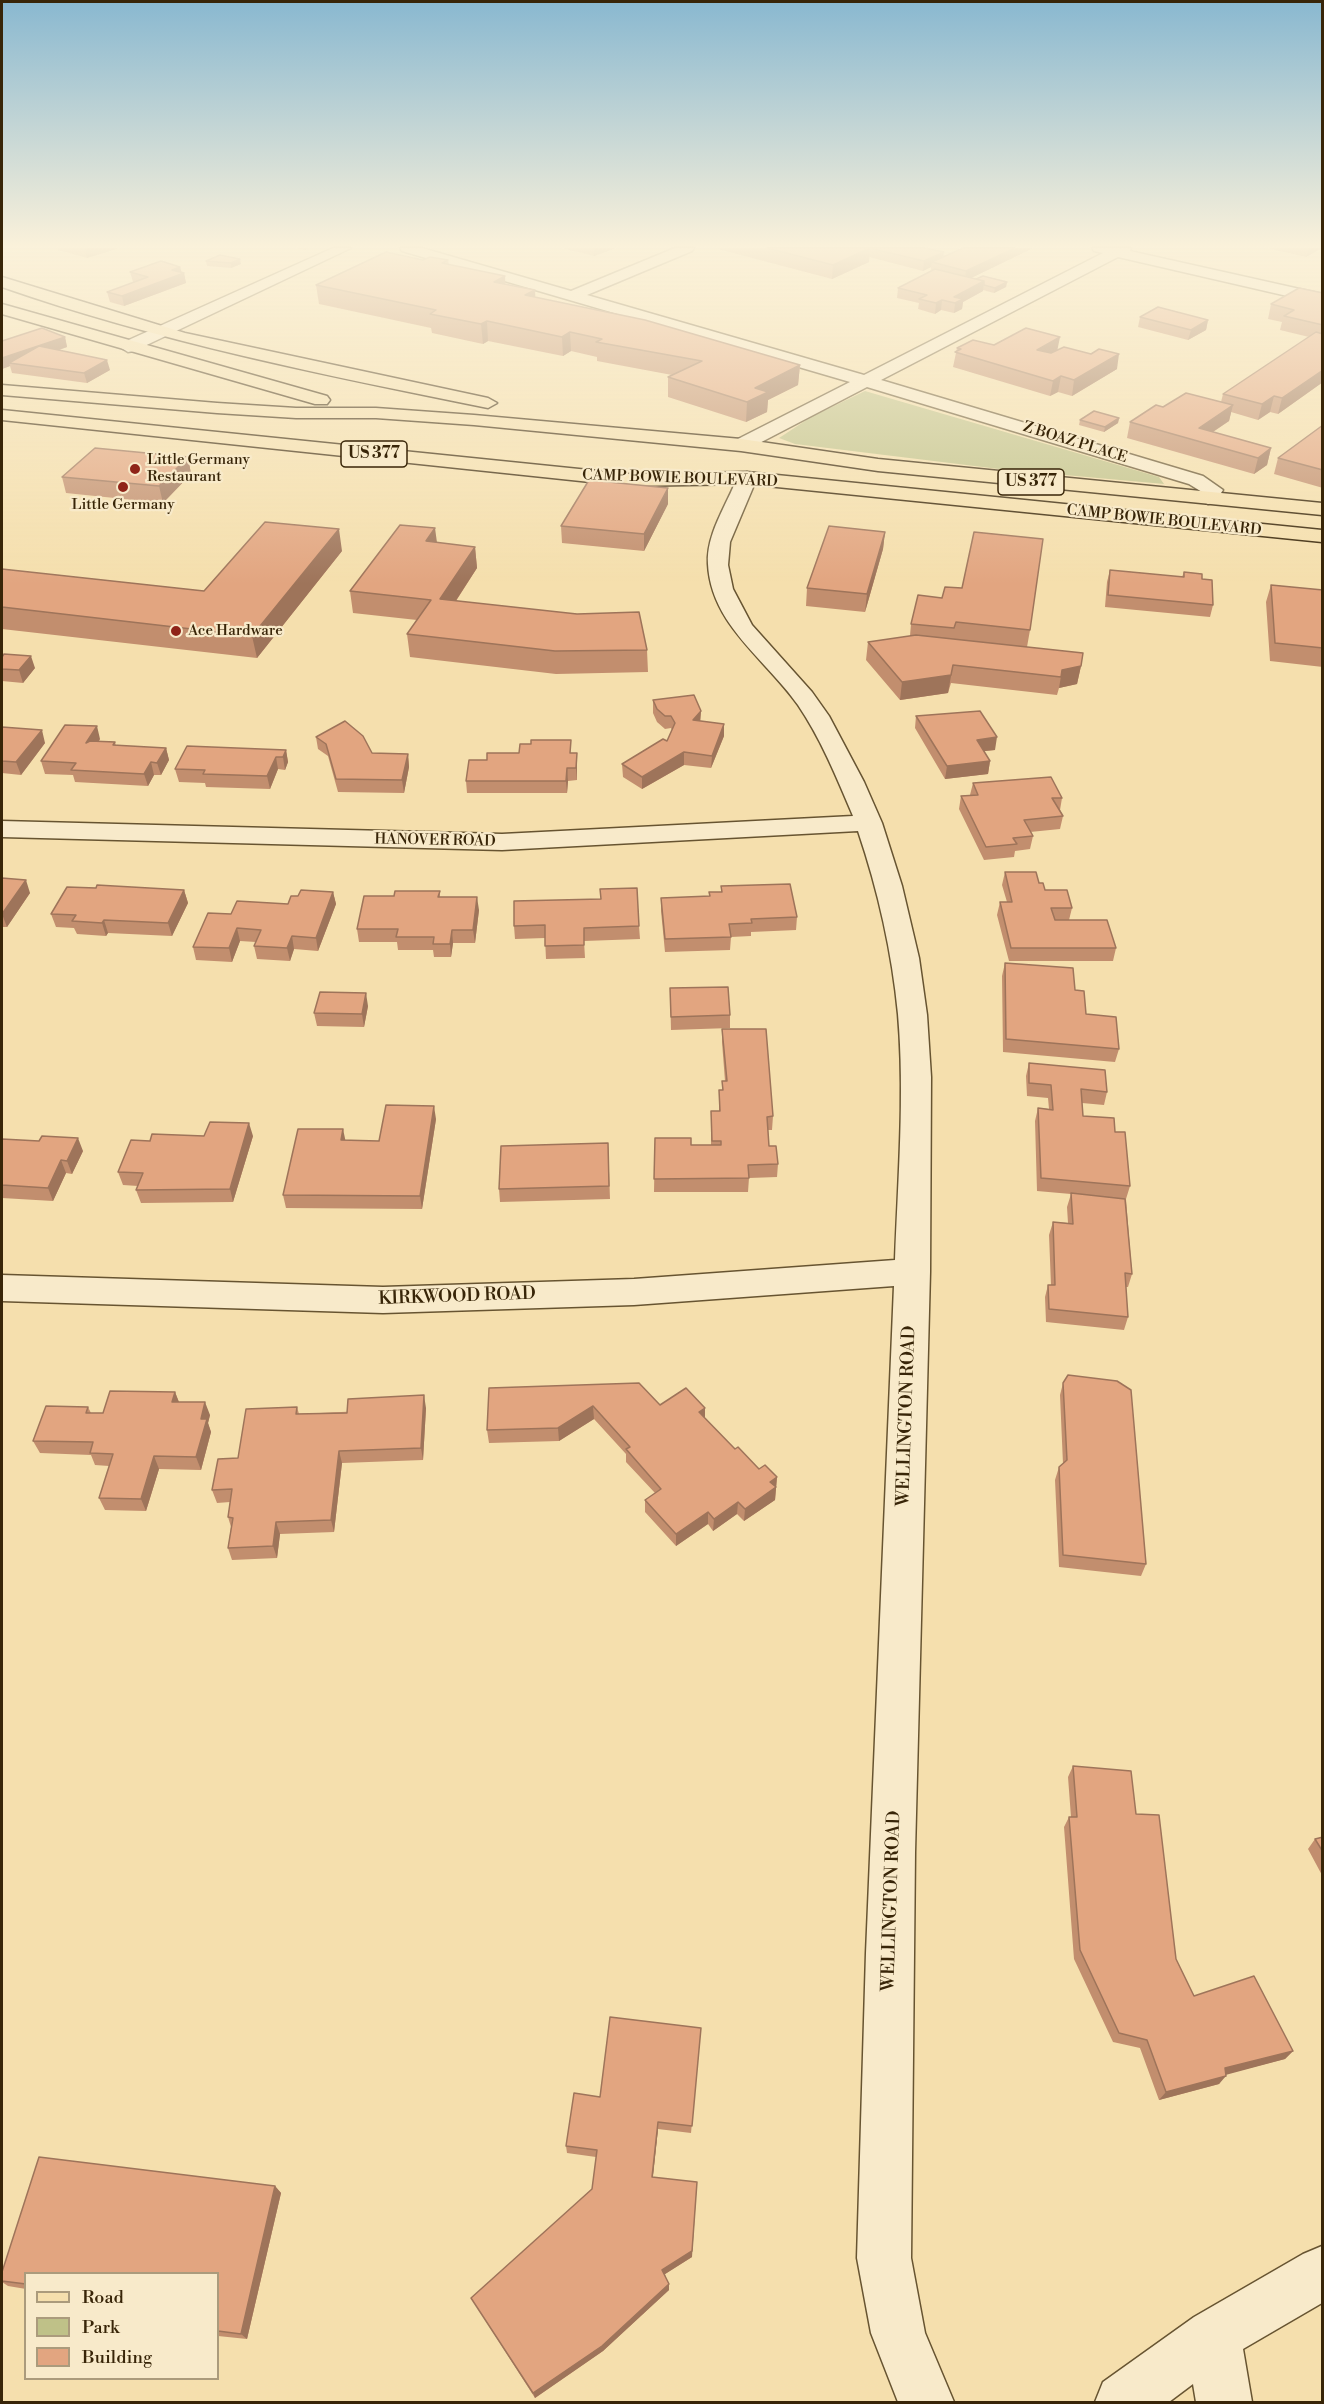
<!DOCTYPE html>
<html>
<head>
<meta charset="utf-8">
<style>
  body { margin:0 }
  #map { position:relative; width:1324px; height:2404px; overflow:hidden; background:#f5dfad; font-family:"Libre Bodoni",serif }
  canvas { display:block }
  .frame { position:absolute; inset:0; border:3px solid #382508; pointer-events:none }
  .legend { position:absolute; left:24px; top:2272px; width:195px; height:108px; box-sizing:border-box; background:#f8eaca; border:2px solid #ab9b7c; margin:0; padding:8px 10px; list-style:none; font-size:18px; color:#382508 }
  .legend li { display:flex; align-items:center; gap:12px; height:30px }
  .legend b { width:30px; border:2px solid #ab9b7c }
</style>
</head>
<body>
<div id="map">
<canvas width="1324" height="2404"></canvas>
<div class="frame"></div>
<ul class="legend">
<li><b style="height:8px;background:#f5dfad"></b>Road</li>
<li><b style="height:16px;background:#bfc188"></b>Park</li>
<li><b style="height:16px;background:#e2a580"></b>Building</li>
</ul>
</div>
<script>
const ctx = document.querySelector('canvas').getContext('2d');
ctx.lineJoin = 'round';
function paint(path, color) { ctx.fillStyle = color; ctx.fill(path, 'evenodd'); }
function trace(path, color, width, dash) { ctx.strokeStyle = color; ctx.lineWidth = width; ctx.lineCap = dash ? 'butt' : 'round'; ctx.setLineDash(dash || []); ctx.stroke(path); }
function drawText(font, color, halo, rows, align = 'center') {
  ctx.font = font + ' "Libre Bodoni",serif'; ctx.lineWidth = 4.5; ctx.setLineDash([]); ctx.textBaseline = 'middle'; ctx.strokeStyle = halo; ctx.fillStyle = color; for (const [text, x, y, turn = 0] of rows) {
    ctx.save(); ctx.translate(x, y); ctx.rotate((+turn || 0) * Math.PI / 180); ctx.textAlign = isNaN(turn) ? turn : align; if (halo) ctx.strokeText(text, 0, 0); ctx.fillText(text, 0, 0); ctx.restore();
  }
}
paint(new Path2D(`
  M865,391L1159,477L1164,484L999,469L795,444L779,438L811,417Z`), '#bfc188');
const minor = new Path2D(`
  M400,248H422L571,291L675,248H694L692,251L587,295L864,375L1103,253L1094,251L1092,248H1131L1130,251L1322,294V304L1118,257L881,380L1203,476L1223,490L1215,502L1208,504L1198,498L1202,492L1189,484L867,387L748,449H734L732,445L734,441L850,382L402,251Z
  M747,472L757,478L730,542L728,565L733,589L752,625L812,692L829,716L864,782L882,823L902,886L919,958L927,1015L931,1077L930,1272L915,1852L911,2258L925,2333L954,2402H898L871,2333L857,2258L866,1953L894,1286L634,1305L383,1313L2,1301V1275L383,1287L634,1279L895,1260C898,1179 905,1095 898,1014C892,952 878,890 858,831L502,850L2,837V821L502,834L853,816C837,778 821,739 798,705C766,659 711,625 708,564C706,534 727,505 737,478Z
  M1322,2246V2303L1243,2349L1252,2402H1196L1193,2384L1169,2402H1095L1103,2382L1194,2317L1303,2254Z`);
const tertiary = new Path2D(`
  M333,248H351L134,351L128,352L120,347L122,343Z`);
const primary = new Path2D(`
  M2,277L185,333L488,398L497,403L488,408C324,375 160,342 2,287Z
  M2,304L327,396L330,400L327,404H315L2,314Z
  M2,385L217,403L296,408H376L474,415L741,439L878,459L1322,503V515L878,471L741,451L474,425L376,418H296L217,413L2,395Z
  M2,410L628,474L747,472L1322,530V542L747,484L628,486L2,420Z`);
trace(minor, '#675431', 3);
trace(tertiary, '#675431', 3);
trace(primary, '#382508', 3);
paint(minor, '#f8eaca');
paint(tertiary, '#f8eaca');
paint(primary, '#f5dfad');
paint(new Path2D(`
  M58,248H119L87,258L58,250Z
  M295,248H310L306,250Z
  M562,248H616L594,256Z
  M718,248H925L944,257L1033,248L971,278L1007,282L1006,287L994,293L983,290V291L963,302L962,309L954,313L941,310L935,314L918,309L919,303L897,298L898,288L931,272V267L923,271L869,257V262L832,279L718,249Z
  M1267,248H1322L1306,257Z
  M423,260H448L449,265L505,276V284L535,297L800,365L798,385L768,400L767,412L746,422L668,397V377L672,375L597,361V357L571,351L563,356L488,341L483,344L432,333L431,328L319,304L316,285Z
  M206,261L241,264L231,268L207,266Z
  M180,267L182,273H184L186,283L124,306L110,302L107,292L134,282H133L130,272Z
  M1323,293V382L1278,414L1270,412L1258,420L1231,412L1229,421L1213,432L1271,448L1267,465L1254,474L1127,438L1130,422L1163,407L1221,402L1223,394L1309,337L1280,330L1282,322L1268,319L1271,304Z
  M1140,317L1208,320L1206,330L1188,340L1138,327Z
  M65,337L67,347L59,350L110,370L87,383L12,373L10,366L2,369V341Z
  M994,345L1058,350L1117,369L1072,396L1058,392L1050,396L953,367L957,348Z
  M1119,418L1118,423L1104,432L1079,425L1080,420Z
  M1323,425V488L1274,474L1278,458Z
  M188,457L191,474L163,503L66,493L62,477Z
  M668,504L644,551L562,543L561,526Z
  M885,532L883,549L865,612L806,606L807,588Z
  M437,543L475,547L477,568L456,601L647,650L648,672L556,674L410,657L407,634L417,620L353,613L350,591Z
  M342,551L257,658L2,629V569L204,591Z
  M1110,570L1182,577L1184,572L1202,579L1213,605L1210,617L1105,607L1107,582Z
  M1271,585L1323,590V667L1270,661L1266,602Z
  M918,595L1030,630L1027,647L1081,666L1077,684L1059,688L1057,695L951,683L948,693L900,700L866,660L868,642L910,636L911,624Z
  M2,657L35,668L23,683L2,681Z
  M653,700L701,711L700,721L724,724V736L711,768L684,765L642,789L623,777L622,764L667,741L672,730L671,728L665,729L657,722L653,713Z
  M916,716L995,750L984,751L990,761L988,774L945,779L915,728Z
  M2,727L45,743L21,775L2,773Z
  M316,737L372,753L408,754L409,767L404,793L338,792L328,756L318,749Z
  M100,739L99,741L115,742L116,746L166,748L169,760L161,775H154L148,786L75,782L73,775L45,774L41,761Z
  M286,750L288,762L285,770L278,769L270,789L206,787L205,783L179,782L175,769Z
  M572,753L577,765V780L568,781L567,793H467L466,781Z
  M973,783L1062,798L1060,810L1063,816L1060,829L1030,832L1033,836L1030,849L1015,851L1014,857L984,860L959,809L961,796L970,795Z
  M1005,872L1039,883L1045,890L1072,908L1069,920L1116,948L1113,961H1009L997,915L1000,902H1007L1002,885Z
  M2,878L30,893L7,927H2Z
  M721,886L797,917L796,930L751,932V936L731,937L730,950L665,952L661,911V898L709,896V892H721Z
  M96,888L184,890L188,903L172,936L108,933L106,936L77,934L74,928L56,927L51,914Z
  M440,891V897L479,910L475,943H453L451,957H434L433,950H398L397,942H359L357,929L394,896Z
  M333,892L336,904L318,951L294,949L290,961L257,959L254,946L256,942L240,941L232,962L196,960L193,947L231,914L288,904Z
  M514,901L639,926L640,939L584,941L585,958L546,959L545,938L515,939L514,926Z
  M1005,963L1075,990L1086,1014L1119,1049L1115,1062L1003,1052L1002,976Z
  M670,988L730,1015V1028L671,1030Z
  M368,1006L364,1027L317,1026L314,1013Z
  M722,1029L773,1116L772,1130H768L769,1146L778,1164L777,1177L749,1178L748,1192H654L655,1138L691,1145H711V1111H719V1090H722V1081H725L722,1042Z
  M1029,1063L1107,1092L1104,1105L1082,1103L1083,1116L1115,1132L1130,1186L1126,1199L1132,1274L1128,1287H1126L1128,1317L1124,1330L1046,1322L1045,1297L1048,1285H1051L1049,1235L1053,1222L1068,1223L1067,1207L1071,1194L1037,1191L1035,1121L1038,1108L1049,1109L1048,1098L1027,1096L1026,1076Z
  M436,1119L422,1209L286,1208L283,1195L379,1141Z
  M204,1136H253L233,1202L141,1203L136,1190L138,1186L123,1185L118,1172L150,1141Z
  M2,1139L83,1151L72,1174L66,1173L53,1201L2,1198Z
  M608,1143L610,1199L500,1202L499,1189Z
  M1063,1383L1146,1564L1141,1576L1059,1567L1055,1480L1059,1467L1063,1464L1060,1395Z
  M489,1388L660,1405L705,1418L735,1449L759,1469L777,1477L775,1500L744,1521L737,1514L713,1531L708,1524L676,1546L645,1512V1500L655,1493L626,1462V1454L594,1419L559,1441L489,1443L487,1430Z
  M175,1392L179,1402L210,1415L208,1423L211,1432L201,1470L159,1469L146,1511L105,1510L99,1498L109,1466L95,1465L91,1455L40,1453L33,1441L88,1407L91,1413H103Z
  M297,1407L299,1414L426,1408L423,1460L342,1463L334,1532L280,1534L277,1558L232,1560L228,1548L231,1527L228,1517L230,1502L217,1503L212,1490L238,1458Z
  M1073,1766L1136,1814L1176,1959L1194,1996L1293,2051L1285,2059L1226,2074L1219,2084L1159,2100L1140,2048L1113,2042L1074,1959L1064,1827L1069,1817H1071L1068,1777Z
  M1323,1837V1877L1308,1849L1315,1839Z
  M701,2028L691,2133L658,2129L653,2177L692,2257L665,2274L669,2290L603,2351L535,2398L471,2298L592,2189L596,2157L567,2153L566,2146L600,2097Z
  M275,2186L281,2193L247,2339L218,2336V2274H26V2289L8,2286L2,2282V2272Z`), '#c28e6e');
paint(new Path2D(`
  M88,248H119L87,258L85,249Z
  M594,248H616L594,256Z
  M870,248L869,262L832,279L833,265Z
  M1015,248H1033L965,281L966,271Z
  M1309,248H1322L1306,257Z
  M944,252L943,262H932L931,267L923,271L924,261Z
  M240,259L241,264L231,268V263Z
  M180,267L182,274L184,273L186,283L124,306L122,296L172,270Z
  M505,276L506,294L494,282Z
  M984,281L983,291L963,302L962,309L954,313L955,303L954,297Z
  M1007,282L1006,287L994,293L995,288Z
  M535,290L536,309L525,295Z
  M942,300L941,310L935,314L936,303Z
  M1208,320L1206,330L1188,340L1191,330Z
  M487,321L488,341L483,344L481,324Z
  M570,332L571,351L563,356L562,337Z
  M65,337L67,347L18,364L9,363L10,366L2,369V358Z
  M1060,337L1057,352L1034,365L1037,350Z
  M1119,354L1117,369L1072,396L1074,380Z
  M107,360L110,370L87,383L84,373Z
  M800,365L798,385L768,400L767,412L746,422L747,402L755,388Z
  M1323,370V382L1278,414L1282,398Z
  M1061,376L1058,392L1050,396L1053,381Z
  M1274,396L1270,412L1258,420L1262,404Z
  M1233,405L1229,421L1199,441V428Z
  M1119,418L1118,423L1104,432L1105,427Z
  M1271,448L1267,465L1254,474L1258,458Z
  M188,457L191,474L163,503L159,486Z
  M668,488V504L644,551V534Z
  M435,528L438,550L426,541Z
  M339,529L342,551L257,658L252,636Z
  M885,532L883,549L865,612L867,594Z
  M475,547L477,568L442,622L440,599Z
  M31,656L35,668L23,683L19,670Z
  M953,665L948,693L900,700L902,682Z
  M1081,666L1077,684L1059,688L1062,670Z
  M701,711L700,724L693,720Z
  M724,724V736L711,768L712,756Z
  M97,726L100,739L89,756L86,743Z
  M42,730L45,743L21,775L16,762Z
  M997,737L995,750L975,752L977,740Z
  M166,748L169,760L161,775L157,763Z
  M286,750L288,762L285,770L283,757Z
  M684,752V765L642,789V777Z
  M577,753V780L576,768Z
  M408,754L409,767L404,793L402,780Z
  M276,757L278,769L270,789L267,776Z
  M990,761L988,774L945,779L947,766Z
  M151,762L154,775L148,786L144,774Z
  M567,768L568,781L567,793L566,781Z
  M26,880L30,893L7,927L2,914Z
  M184,890L188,903L172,936L168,923Z
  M333,892L336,904L318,951L316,938Z
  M477,897L479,910L475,943L473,930Z
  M104,920L108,933L106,936L102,923Z
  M237,928L240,941L232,962L229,948Z
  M452,930L453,943L451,957L450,944Z
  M292,936L294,949L290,961L287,948Z
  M366,993L368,1006L364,1027L362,1014Z
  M434,1106L436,1119L422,1209L420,1196Z
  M249,1123L253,1136L233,1202L230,1189Z
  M343,1129L346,1143L341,1140Z
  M78,1138L83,1151L72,1174L67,1161Z
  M61,1160L66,1173L53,1201L48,1188Z
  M175,1392L180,1405L172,1402Z
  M424,1395L426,1408L423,1460L421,1448Z
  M205,1402L210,1415L208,1423L211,1432L201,1470L196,1457L201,1419Z
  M593,1406L594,1419L559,1441L558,1428Z
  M705,1408V1421L699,1412Z
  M339,1451L342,1463L334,1532L331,1520Z
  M154,1456L159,1469L146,1511L141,1499Z
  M777,1477L775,1500L744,1521L745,1509L770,1482Z
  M738,1502L737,1514L713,1531L714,1519Z
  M708,1512V1524L676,1546V1534Z
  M276,1522L280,1534L277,1558L273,1546Z
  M1293,2051L1285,2059L1218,2077L1225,2068Z
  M1226,2076L1219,2084L1159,2100L1166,2092Z
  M658,2122V2129L652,2184V2177Z
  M697,2182L692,2257L662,2276V2270Z
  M275,2186L281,2193L247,2339L241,2334Z
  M669,2284V2290L603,2351L535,2398L533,2393Z`), '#9e745a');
const building = new Path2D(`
  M767,248H870L833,265Z
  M869,248H925L944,252L924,261Z
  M963,248H1015L966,271L932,262Z
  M386,252L423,260L430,257L448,260L442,263L505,276L494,282L535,290L525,295L645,320L800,365L755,388L768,392L747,402L668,377L702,361L596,342L602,339L570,332L562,337L487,321L481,324L430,314L436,310L316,285Z
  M220,255L240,259L231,263L206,261Z
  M161,261L180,267L172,270L184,273L122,296L107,292L148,277L130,272Z
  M935,269L984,281L954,297L963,299L955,303L942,300L936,303L919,299L927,295L898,288Z
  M983,276L1007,282L995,288L984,285V281L976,279Z
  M1299,288L1323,293V325L1284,316L1294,310L1271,304Z
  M1158,307L1208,320L1191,330L1140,317Z
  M42,328L65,337L2,358V341Z
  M1026,328L1060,337L1037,350L1051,353L1064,347L1091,354L1099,349L1119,354L1074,380L1061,376L1053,381L955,352L961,349L957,348L973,340L994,345Z
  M1316,332L1323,334V370L1282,398L1274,396L1262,404L1223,394Z
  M39,346L107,360L84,373L9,363Z
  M1186,393L1233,405L1199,428L1271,448L1258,458L1130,422L1156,405L1163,407Z
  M1094,411L1119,418L1105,427L1080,420Z
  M1323,425V470L1278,458Z
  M95,448L188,457L159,486L62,477Z
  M589,480L668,488L644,534L561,526Z
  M265,522L339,529L252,636L2,607V569L204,591Z
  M400,525L435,528L426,541L475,547L440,599L577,614L639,612L647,650L555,651L407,634L431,600L350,591Z
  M829,526L885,532L867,594L807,588Z
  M974,532L1043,539L1030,630L956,622L954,628L911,624L918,595L942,598L945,587L962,588Z
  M1110,570L1184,577V572L1202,574V579L1212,580L1213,605L1108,595Z
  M1271,585L1323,590V648L1275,643Z
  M916,635L1083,653L1081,666L1062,670L1061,677L953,665L951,675L902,682L868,642Z
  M4,654L31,656L19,670L2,669V657Z
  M694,695L701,711L693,720L724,724L712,756L684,752L642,777L622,764L663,739L667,741L675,723L671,716H665L657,709L653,700Z
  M980,711L997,737L977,740L990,761L947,766L916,716Z
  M345,721L363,736L372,753L408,754L402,780L336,779L326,744L316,737Z
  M65,725L97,726L86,743L90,741L115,742L113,745L166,748L157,763L151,762L144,774L71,770L76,763L41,761Z
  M2,727L42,730L16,762L2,761Z
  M531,740H571L570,753H577L576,768H567L566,781H466L469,760H487V753H519L520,744H531Z
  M187,746L286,750L283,757H276L267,776L203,774L205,770L175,769Z
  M1051,777L1062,798H1052L1063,816L1024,820L1033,836L1013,838L1017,844L986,847L961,796L978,795L973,783Z
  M1005,872H1036L1039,883H1043L1045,890H1067L1072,908H1051L1055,920H1107L1116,948H1011L1000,902H1012Z
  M2,878L26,880L2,914Z
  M790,884L797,917L751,919L752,923L729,924L731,937L665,939L661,898L710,896L709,892H722L721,886Z
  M97,885L184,890L168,923L104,920L102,923L72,921L76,915L51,914L67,887L96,888Z
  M637,888L639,926L584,928V945L545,946V925L514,926V901L601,899L600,889Z
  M301,890L333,892L316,938L292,936L287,948L254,946L261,930L237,928L229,948L193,947L208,913L231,914L237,901L288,904L291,896H298Z
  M395,891H440L438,897H477L473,930H452L450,944H433L434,937H396L398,929H357L364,896H394Z
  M1005,963L1073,968L1075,990L1084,991L1086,1014L1116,1017L1119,1049L1006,1039Z
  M728,987L730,1015L671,1017L670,988Z
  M320,992L366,993L362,1014L314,1013Z
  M722,1029H766L773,1116L767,1117L769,1146H776L778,1164L748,1165L749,1178L654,1179L655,1138H691V1145H721V1141H712L711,1111H720L719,1090H723L722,1081H727Z
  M1029,1063L1105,1070L1107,1092L1081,1089L1083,1116L1114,1118L1115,1132H1125L1130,1186L1041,1178L1038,1108L1053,1110L1051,1085L1029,1083Z
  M386,1105L434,1106L420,1196L283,1195L298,1129H343L341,1140L379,1141Z
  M210,1122L249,1123L230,1189L136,1190L143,1173L118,1172L131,1140L150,1141L152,1134L204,1136Z
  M42,1136L78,1138L67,1161L61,1160L48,1188L2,1185V1139L39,1141Z
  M608,1143L609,1186L499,1189L501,1146Z
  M1071,1193L1125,1199L1132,1274L1125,1273L1128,1317L1049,1309L1048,1285H1055L1053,1222L1073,1224Z
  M1068,1375L1117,1381L1131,1390L1146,1564L1063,1555L1059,1467L1067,1460L1063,1383Z
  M639,1383L660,1405L686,1388L705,1408L699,1412L735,1449L738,1447L759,1469L765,1465L777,1477L770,1482L776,1487L745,1509L738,1502L714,1519L708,1512L676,1534L645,1500L661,1489L626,1449L630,1447L593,1406L558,1428L487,1430L489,1388Z
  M110,1391L175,1392L172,1402H205L201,1419H207L196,1457L154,1456L141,1499L99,1498L113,1454L90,1453L93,1442L33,1441L46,1406L88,1407L86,1413H103Z
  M424,1395L421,1448L339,1451L331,1520L276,1522L273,1546L228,1548L233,1518L228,1517L232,1489L212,1490L218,1459L238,1458L246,1409L297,1407L296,1414L347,1413L348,1399Z
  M1073,1766L1131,1771L1136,1814L1159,1815L1176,1959L1194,1996L1254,1976L1293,2051L1225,2068L1226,2076L1166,2092L1147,2040L1119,2033L1080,1950L1069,1817H1077Z
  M1323,1837V1852L1315,1839Z
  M610,2017L701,2028L692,2126L658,2122L652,2177L697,2182L692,2251L662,2270L669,2284L602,2346L533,2393L471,2298L592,2189L597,2150L566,2146L574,2093L600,2097Z
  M39,2157L275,2186L241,2334L218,2331V2274H26V2284L2,2281V2272Z`);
paint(building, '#e2a580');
trace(building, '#9e745a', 1.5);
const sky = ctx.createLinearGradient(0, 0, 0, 584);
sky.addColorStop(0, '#89b8d0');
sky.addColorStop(0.42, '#faf1da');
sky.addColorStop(1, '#faf1da00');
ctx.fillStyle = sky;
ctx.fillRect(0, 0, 1324, 584);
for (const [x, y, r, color] of [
  [135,469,6,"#8f2418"],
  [123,487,6,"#8f2418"],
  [176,631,6,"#8f2418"]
]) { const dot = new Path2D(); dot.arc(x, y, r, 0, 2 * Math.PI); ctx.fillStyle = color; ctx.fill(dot); trace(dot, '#f8eaca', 2); }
drawText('15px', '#382508', '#f8eaca', [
  ["Z BOAZ PLACE",1075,443,17],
  ["CAMP BOWIE BOULEVARD",680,479,2],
  ["CAMP BOWIE BOULEVARD",1164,521,6],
  ["HANOVER ROAD",435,841,1]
]);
drawText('15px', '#382508', '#f8eaca', [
  ["Little Germany",147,460],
  ["Restaurant",147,477],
  ["Little Germany",123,505,"center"],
  ["Ace Hardware",188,631]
], 'left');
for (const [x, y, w] of [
  [374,454,66],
  [1031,482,66]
]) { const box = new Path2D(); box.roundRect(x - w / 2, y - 13, w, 26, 4.5); ctx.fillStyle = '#f8eaca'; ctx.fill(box); trace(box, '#382508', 1.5); }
drawText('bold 16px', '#382508', null, [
  ["US 377",374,454],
  ["US 377",1031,482]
]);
drawText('18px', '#382508', '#f8eaca', [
  ["KIRKWOOD ROAD",457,1297,-2],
  ["WELLINGTON ROAD",907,1416,-88],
  ["WELLINGTON ROAD",892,1901,-88]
]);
</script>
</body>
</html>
